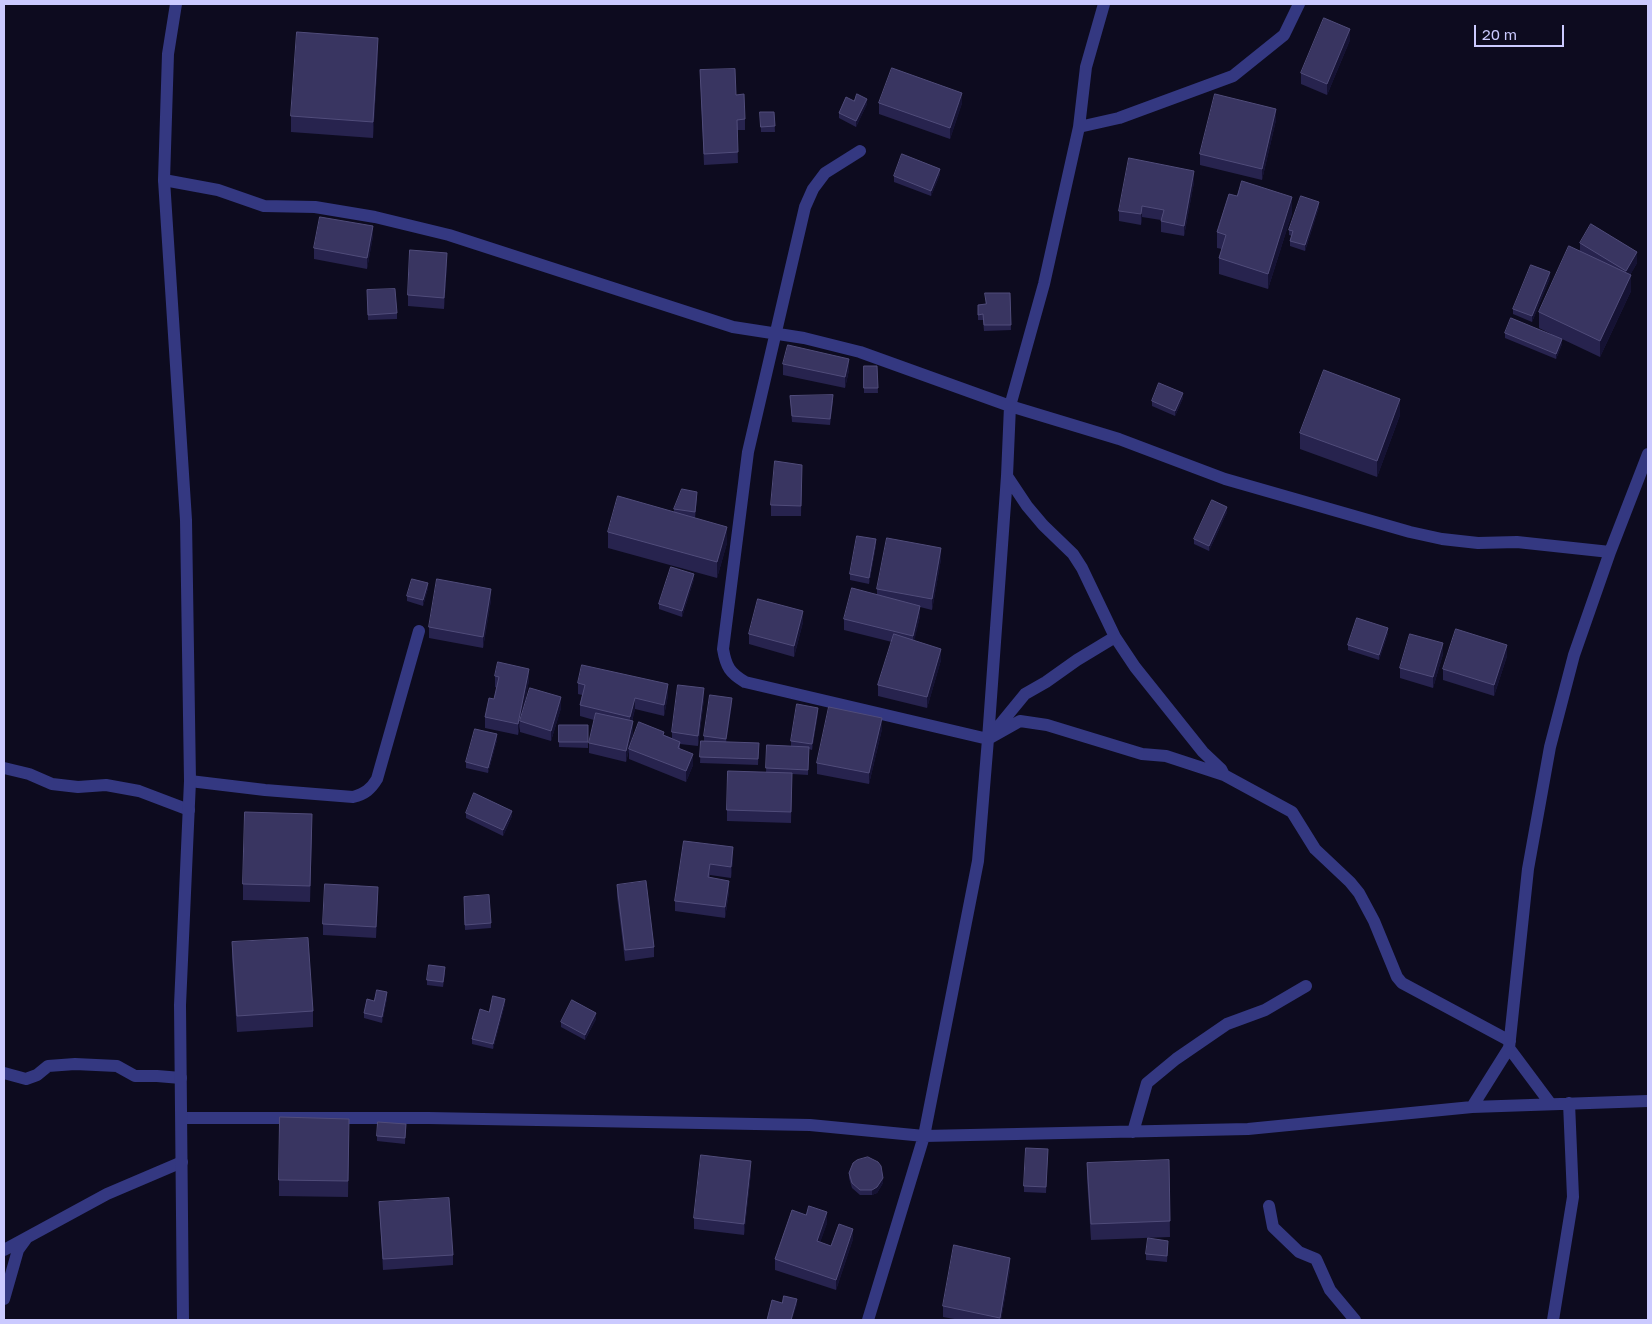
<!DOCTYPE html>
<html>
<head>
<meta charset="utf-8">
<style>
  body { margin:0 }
  #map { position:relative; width:1652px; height:1324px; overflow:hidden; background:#0d0b1f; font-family:"Golos Text",sans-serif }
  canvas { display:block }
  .frame { position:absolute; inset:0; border:5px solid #cbcaff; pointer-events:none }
  .scale { position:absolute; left:1474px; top:25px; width:90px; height:22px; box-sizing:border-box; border:2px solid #cbcaff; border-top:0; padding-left:6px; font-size:15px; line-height:18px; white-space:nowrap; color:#cbcaff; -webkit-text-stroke:4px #0d0b1f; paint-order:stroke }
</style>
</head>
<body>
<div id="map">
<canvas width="1652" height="1324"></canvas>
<div class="frame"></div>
<div class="scale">20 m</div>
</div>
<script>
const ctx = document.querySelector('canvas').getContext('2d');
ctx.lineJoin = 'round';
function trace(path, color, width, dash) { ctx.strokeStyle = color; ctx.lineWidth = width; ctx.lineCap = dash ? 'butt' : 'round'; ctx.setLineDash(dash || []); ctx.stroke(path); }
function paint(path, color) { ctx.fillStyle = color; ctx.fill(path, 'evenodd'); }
trace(new Path2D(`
  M1079,127L1119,118L1233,76L1284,35L1299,4
  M860,151L825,173L813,189L805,207L748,452L723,649C726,667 730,673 745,682L988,739L1020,721L1047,725L1142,754L1166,756L1224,775
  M164,180L218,190L264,206L315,207L375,217L449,235L733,327L804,338L860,352L1010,406L1119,439L1225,479L1410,532L1442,539L1478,543L1517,542L1610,552
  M1007,476L1027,506L1043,525L1073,554L1082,568L1115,637L1135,667L1203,752L1221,769L1224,775L1292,812L1315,849L1350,882L1359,893L1374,921L1397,977L1402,983L1510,1041
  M993,733L1025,694L1046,682L1077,660L1115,637
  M4,768L29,774L52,784L78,787L106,785L139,791L189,810
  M190,781L265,790L353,797C365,794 371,789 377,779L419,631
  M1509,1048L1550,1103
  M4,1073L26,1079L37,1075L48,1066L75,1064L117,1066L135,1076H157L181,1078
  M1472,1107L1509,1048L1528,869L1550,747L1574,655L1610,552L1648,454
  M182,1118H428L810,1125L924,1136L1248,1129L1472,1107L1648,1101
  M1133,1132L1147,1083L1176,1059L1227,1024L1265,1010L1306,986
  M1269,1206L1273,1227L1299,1252L1316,1259L1330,1290L1355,1320
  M4,1250L107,1194L182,1162
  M4,1299L18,1250L26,1239
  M868,1320L924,1136L978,861L988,739L1007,476L1010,406L1044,284L1079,127L1086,67L1104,4
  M1553,1320L1573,1197L1569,1103`), '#343881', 12);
trace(new Path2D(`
  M176,4L168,54L164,180L186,520L190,781L180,1005L183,1320`), '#343881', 12);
paint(new Path2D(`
  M1350,40L1327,95L1301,84V73Z
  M378,54L373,138L291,132V116Z
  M700,70L745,119V130H737L738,163L704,165Z
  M854,101L867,104L856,127L839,118V113Z
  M879,103H962L950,139L879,114Z
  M760,112H774L775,132H761Z
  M1276,120L1262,180L1200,165V154Z
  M940,174L931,196L894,182V176Z
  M1194,182L1184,236L1161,232V220L1142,217L1141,225L1119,221V211Z
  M1319,207L1305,251L1290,246V241L1292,236L1289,235V230Z
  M1292,213L1268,289L1219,274V258L1222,249L1217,248V232Z
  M373,236L367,269L314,259V248Z
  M1580,243L1637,263L1630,275L1631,291L1600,357L1562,339V344L1556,359L1505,338V333L1551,334L1539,328V312L1580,251Z
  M447,264L444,309L408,306V295Z
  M1550,278L1532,322L1513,314V309Z
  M367,290L397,313V319L368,320Z
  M1010,293L1011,330L984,331L983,320H978V305L985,304Z
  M783,364L849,370L845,388L783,375Z
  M864,366H877L878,393H864Z
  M790,396L833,401L830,425L792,422Z
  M1183,398L1175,416L1152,406V401Z
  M1400,415L1377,477L1300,449V433Z
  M802,465L801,516H771V505Z
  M697,498L695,518L727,543L717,578L608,548V532L674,512V509Z
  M1227,512L1209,551L1194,544V539Z
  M876,545L869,584L850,580V574Z
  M941,559L932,610L920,607V616L914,640L941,660L927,708L878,696V685L892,642L844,630V619L877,595V589Z
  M694,579L682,617L659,609V604Z
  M428,588L423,606L407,601V596Z
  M491,600L483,648L429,638V627Z
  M803,622L794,657L749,644V634Z
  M1388,633L1379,660L1348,650V645Z
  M1443,654L1433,688L1400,678V668Z
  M1507,656L1494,696L1443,680V669Z
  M495,676L529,680L523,712L561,708L551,741L520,732V726L518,735L485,728V717L494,699L497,688L495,687Z
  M578,683L668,695L664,716L635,709L632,721L633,732L630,747L664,735L672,738V732L704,699L698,746L680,744V749L693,765L686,782L629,759V750L626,762L589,753V743L594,720L580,716V705L582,695L578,694Z
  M732,703L726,742L759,743L758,765L700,763L701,741H704V736Z
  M818,713L812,750L809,749L808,775L792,774L791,823L727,821V810L766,772L767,745L791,746V741Z
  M559,725H588V748L559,747Z
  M882,729L869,784L817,774V763Z
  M497,740L488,773L466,768V762Z
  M466,813L512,816L503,836L466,818Z
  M312,830L310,902L243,900V884Z
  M684,841L733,858L731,878L710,875L709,878L729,892L725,918L675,911V901Z
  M617,885L654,947V957L625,961L617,896Z
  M378,898L376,938L323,935V924Z
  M464,903L491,923V928L465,930Z
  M232,942L313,1011V1027L237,1032L232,958Z
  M445,973L443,987L427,985V980Z
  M387,998L382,1023L364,1018V1013L374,1001Z
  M505,1004L493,1049L472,1044V1039L489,1012Z
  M596,1019L585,1040L561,1027V1022Z
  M406,1124L405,1144L377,1141V1136Z
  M349,1135L348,1197L279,1196V1180Z
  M1048,1149L1046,1193L1024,1192V1186Z
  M1169,1160L1170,1237L1091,1240L1087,1179V1163Z
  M751,1172L744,1235L694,1229V1218Z
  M849,1173L883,1183L877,1193L872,1195H860L852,1188L849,1178Z
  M379,1202L453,1255V1265L383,1270Z
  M827,1223L820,1242L831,1246L853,1239L836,1290L775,1270V1259Z
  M1168,1246L1167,1262L1146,1260V1254Z
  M1010,1269L1001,1320H960L943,1317V1306Z`), '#27234e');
paint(new Path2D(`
  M1350,29V40L1327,95V84Z
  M378,38V54L373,138V122Z
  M962,93V103L950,139V128Z
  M867,99V104L856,127V121Z
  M1276,109V120L1262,180V169Z
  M940,169V174L931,196V191Z
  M1194,171V182L1184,236V226Z
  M1292,197V213L1268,289V274Z
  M1319,202V207L1305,251V245Z
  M1142,206V217L1141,225V214Z
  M373,226V236L367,269V258Z
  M1637,252V263L1626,282V271Z
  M447,253V264L444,309V298Z
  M1550,272V278L1532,322V316Z
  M1631,275V291L1600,357V341Z
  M1562,339V344L1556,359V354Z
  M849,359V370L845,388V377Z
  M1183,393V398L1175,416V411Z
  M1400,399V415L1377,477V461Z
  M1227,507V512L1209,551V546Z
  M727,527V543L717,578V562Z
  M876,539V545L869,584V578Z
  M941,548V559L932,610V599Z
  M694,574V579L682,617V611Z
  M428,583V588L423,606V600Z
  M491,589V600L483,648V637Z
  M920,606V616L913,647V636Z
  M803,611V622L794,657V646Z
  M1388,628V633L1379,660V655Z
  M1443,643V654L1433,688V677Z
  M1507,645V656L1494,696V685Z
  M941,649V660L927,708V697Z
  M529,669V680L521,722L520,721L518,735V724Z
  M668,684V695L664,716V705Z
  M704,688V699L698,746V736Z
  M561,697V708L551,741V731Z
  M635,698V709L630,728V717Z
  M732,698V703L726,745V739Z
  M818,708V713L812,750V744Z
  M882,718V729L869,784V773Z
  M633,721V732L626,762V751Z
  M497,734V740L488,773V768Z
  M693,754V765L686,782V771Z
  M512,811V816L503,836V830Z
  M733,847V858L731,878V867Z
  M729,881V892L725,918V907Z
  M378,887V898L376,938V927Z
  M387,992V998L382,1023V1017Z
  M505,999V1004L493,1049V1044Z
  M596,1013V1019L585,1040V1035Z
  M751,1161V1172L744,1235V1224Z
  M883,1178V1183L877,1193L872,1195V1190Z
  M827,1212V1223L817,1252V1241Z
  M853,1229V1239L836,1290V1280Z
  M1010,1258V1269L1001,1320H1000Z
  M797,1299V1305L792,1320H791Z`), '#151233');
const building = new Path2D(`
  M1324,18L1350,29L1327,84L1301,73Z
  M297,32L378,38L373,122L291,116Z
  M892,68L962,93L950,128L879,103Z
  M735,69L736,95L744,94L745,119L737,120L738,152L704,154L700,70Z
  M857,94L867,99L856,121L839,113L846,97L854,101Z
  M1215,94L1276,109L1262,169L1200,154Z
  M760,112H774L775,126L761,127Z
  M902,154L940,169L931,191L894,176Z
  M1129,158L1194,171L1184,226L1161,221L1164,210L1142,206L1141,214L1119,211Z
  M1242,181L1292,197L1268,274L1219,258L1226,235L1217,232L1229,194L1237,196Z
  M1301,196L1319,202L1305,245L1290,241L1293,231L1289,230Z
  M320,217L373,226L367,258L314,248Z
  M1591,224L1637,252L1626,271L1580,243Z
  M1569,246L1631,275L1600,341L1539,312Z
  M410,250L447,253L444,298L408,295Z
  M1531,265L1550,272L1532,316L1513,309Z
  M395,289L397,313L368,315L367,290Z
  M985,293H1010L1011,325H984L983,314L978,315V305L986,304Z
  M1511,318L1562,339L1556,354L1505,333Z
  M788,345L849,359L845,377L783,364Z
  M864,366H877L878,388H864Z
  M1324,370L1400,399L1377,461L1300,433Z
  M1159,383L1183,393L1175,411L1152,401Z
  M833,395L830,419L792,416L790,396Z
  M775,461L802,465L801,506L771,505Z
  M682,489L697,492L695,512L674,509Z
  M618,496L727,527L717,562L608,532Z
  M1212,500L1227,507L1209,546L1194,539Z
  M857,536L876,539L869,578L850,574Z
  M887,538L941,548L932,599L877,589Z
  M671,567L694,574L682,611L659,604Z
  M412,579L428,583L423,600L407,596Z
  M437,579L491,589L483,637L429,627Z
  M852,588L920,606L913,636L844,619Z
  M758,599L803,611L794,646L749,634Z
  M1357,618L1388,628L1379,655L1348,645Z
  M1456,629L1507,645L1494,685L1443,669Z
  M894,634L941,649L927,697L878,685Z
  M1410,634L1443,643L1433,677L1400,668Z
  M498,662L529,669L518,724L485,717L489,698L494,699L499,677L495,676Z
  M582,665L668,684L664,705L635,698L630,717L580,705L585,685L578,683Z
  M678,685L704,688L698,736L672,732Z
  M530,688L561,697L551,731L520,721Z
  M710,695L732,698L726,739L704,736Z
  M797,704L818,708L812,744L791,741Z
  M829,707L882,718L869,773L817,763Z
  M596,713L633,721L626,751L589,743Z
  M639,722L664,732L663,735L680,742L678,748L693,754L686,771L629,749Z
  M559,725H588V742H559Z
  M475,729L497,734L488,768L466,762Z
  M701,741L759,743L758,759L700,757Z
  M767,745L809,747L808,770L766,768Z
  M728,771L792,773L791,812L727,810Z
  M474,793L512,811L503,830L466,813Z
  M245,812L312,814L310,886L243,884Z
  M684,841L733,847L731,867L710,864L708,877L729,881L725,907L675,901Z
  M646,881L654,947L625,950L617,885Z
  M325,884L378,887L376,927L323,924Z
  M489,895L491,923L465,925L464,897Z
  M308,938L313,1011L237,1016L232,942Z
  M429,965L445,967L443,982L427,980Z
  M377,990L387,992L382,1017L364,1013L367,999L374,1001Z
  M493,996L505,999L493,1044L472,1039L480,1009L489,1012Z
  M572,1000L596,1013L585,1035L561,1022Z
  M280,1117L349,1119L348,1181L279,1180Z
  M378,1122L406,1124L405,1138L377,1136Z
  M1026,1148L1048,1149L1046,1187L1024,1186Z
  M701,1155L751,1161L744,1224L694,1218Z
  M868,1157L878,1162L881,1166L883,1178L877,1187L872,1190H860L852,1183L849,1173L853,1163L857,1160Z
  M1169,1160L1170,1221L1091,1224L1087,1163Z
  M449,1198L453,1255L383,1259L379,1202Z
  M809,1206L827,1212L817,1241L831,1246L839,1224L853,1229L836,1280L775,1259L792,1210L806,1215Z
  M1148,1238L1168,1241L1167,1256L1146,1254Z
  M954,1245L1010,1258L1000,1318L943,1306Z
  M784,1296L797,1299L791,1320H767L772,1300L782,1303Z`);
paint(building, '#393561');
trace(building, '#504c7a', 1);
</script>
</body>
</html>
